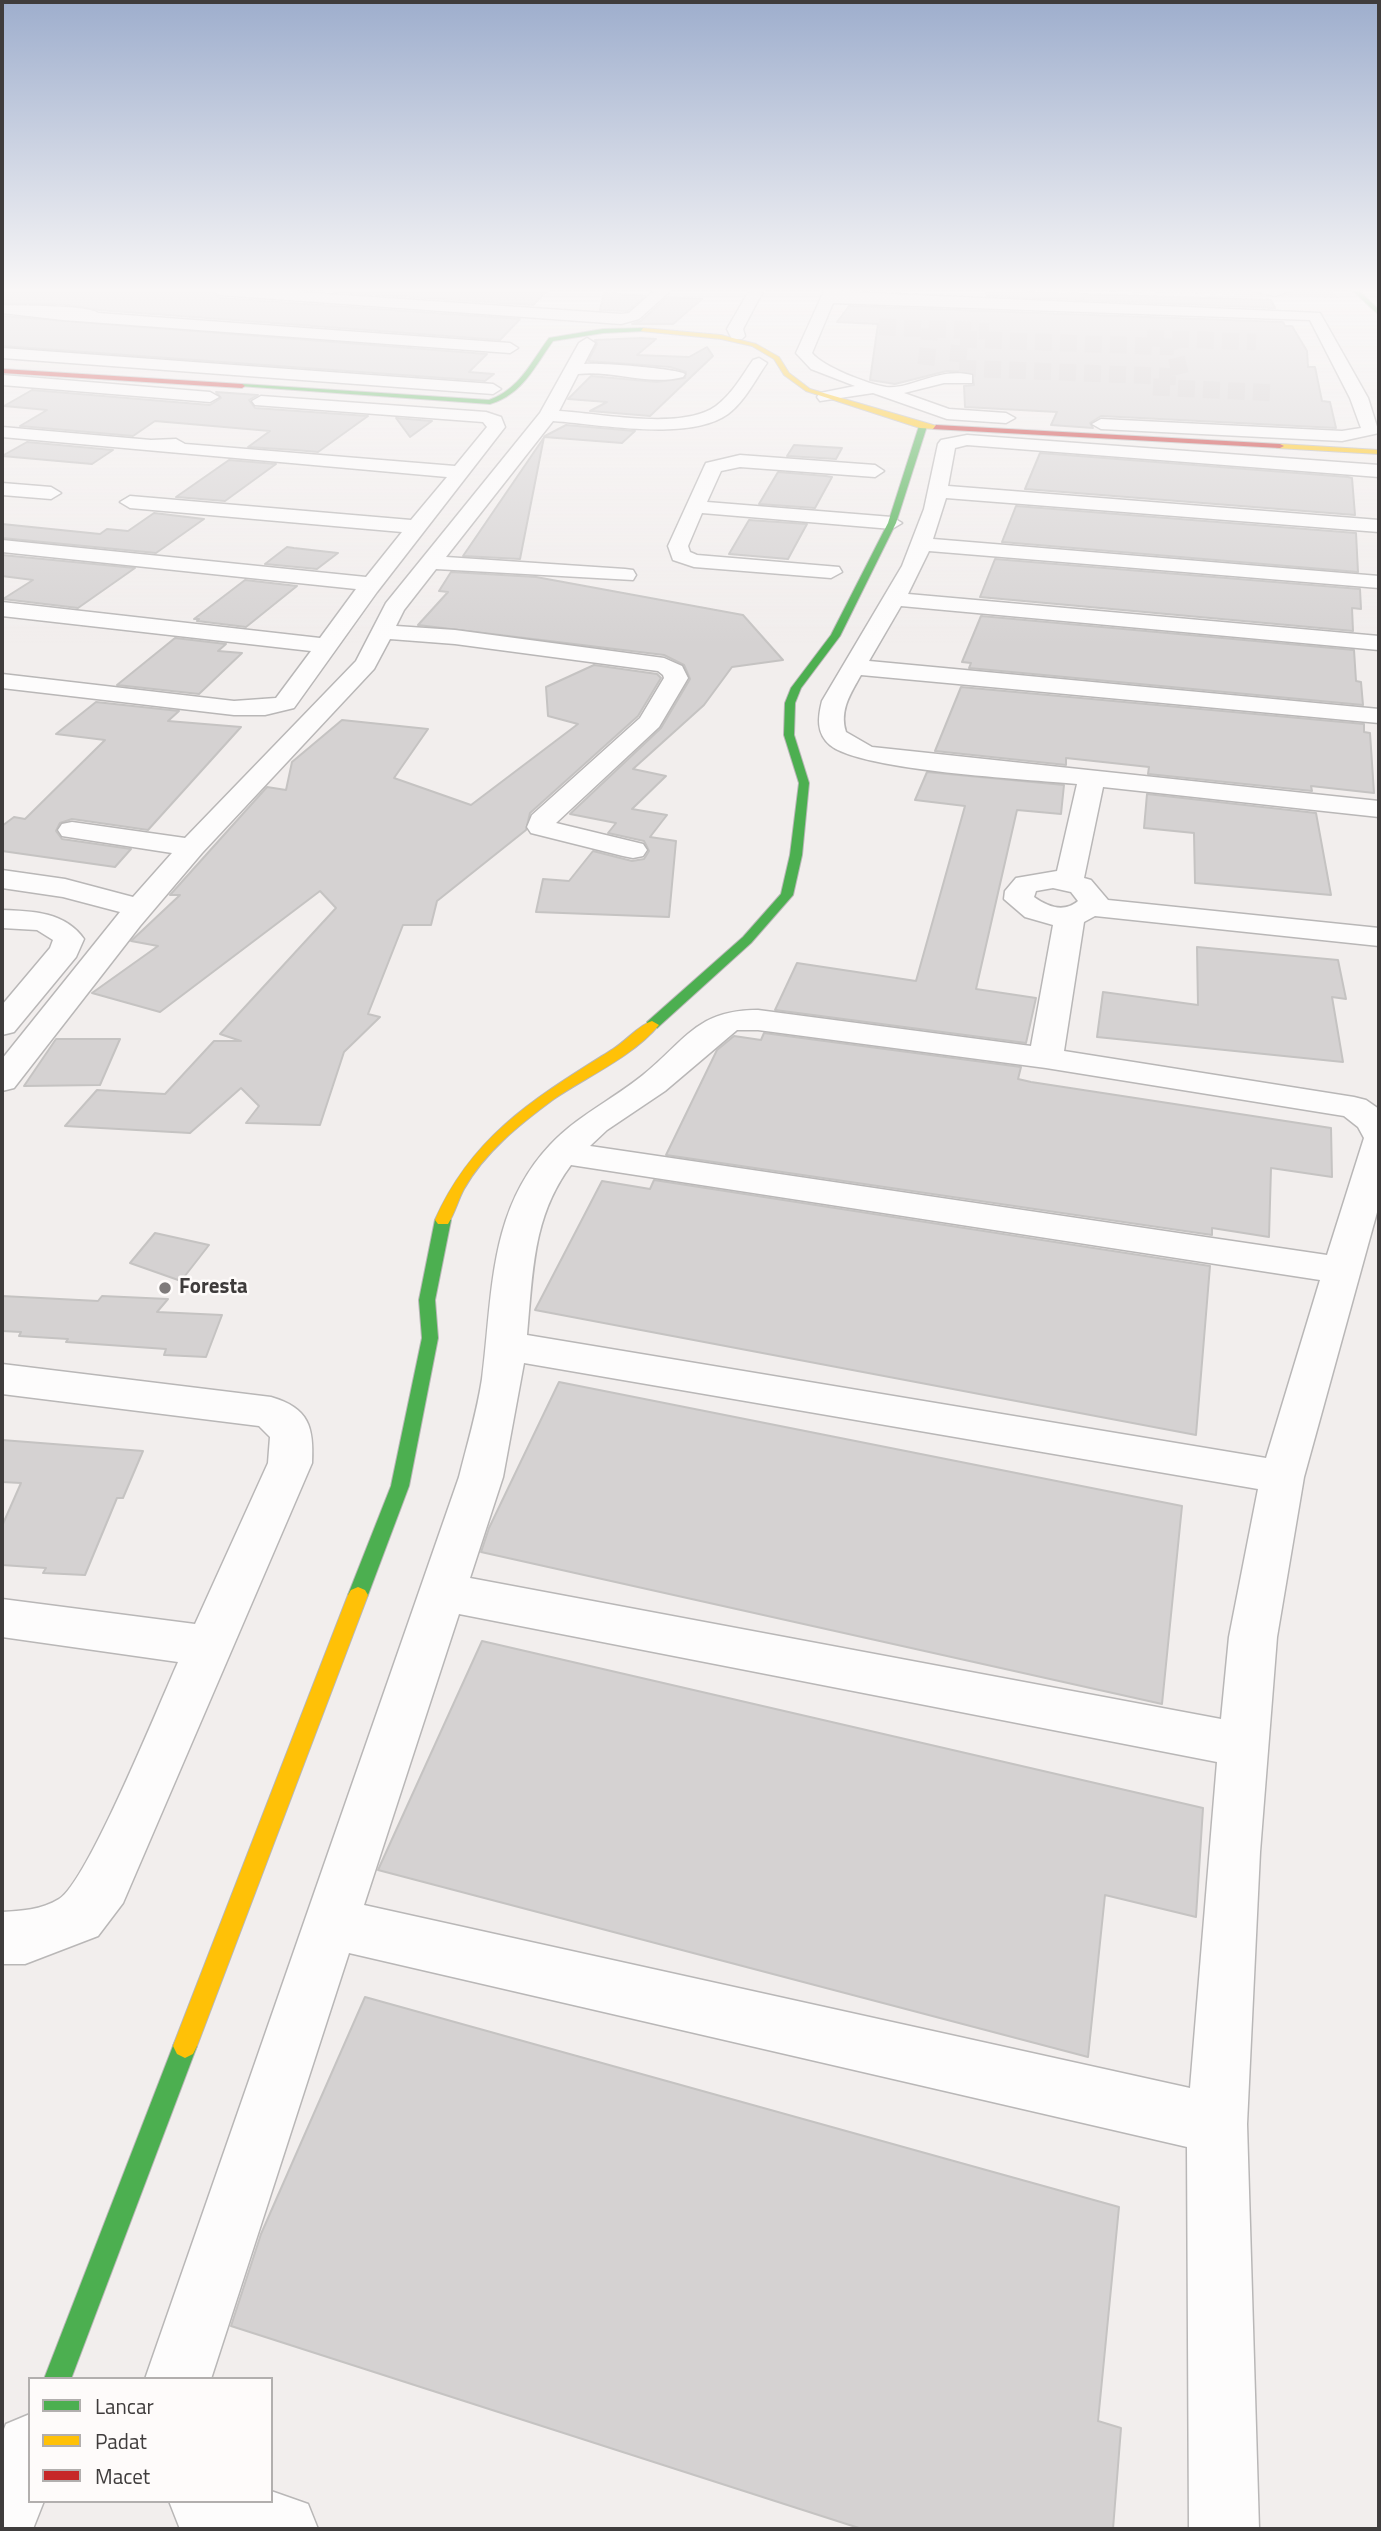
<!DOCTYPE html>
<html>
<head>
<meta charset="utf-8">
<style>
  body { margin:0 }
  #map { position:relative; width:1381px; height:2531px; overflow:hidden; background:#f2eeed; font-family:"Titillium Web",sans-serif }
  canvas { display:block }
  .frame { position:absolute; inset:0; border:4px solid #3f3c3c; pointer-events:none }
  .legend { position:absolute; left:28px; top:2377px; width:245px; height:126px; box-sizing:border-box; background:#fefbfa; border:2px solid #b2afae; margin:0; padding:9px 12px; list-style:none; font-size:21px; color:#3f3c3c }
  .legend li { display:flex; align-items:center; gap:14px; height:35px }
  .legend b { width:35px; border:2px solid #b2afae }
</style>
</head>
<body>
<div id="map">
<canvas width="1381" height="2531"></canvas>
<div class="frame"></div>
<ul class="legend">
<li><b style="height:9px;background:#4caf50"></b>Lancar</li>
<li><b style="height:9px;background:#ffc107"></b>Padat</li>
<li><b style="height:9px;background:#c62828"></b>Macet</li>
</ul>
</div>
<script>
const ctx = document.querySelector('canvas').getContext('2d');
ctx.lineJoin = 'round';
function paint(path, color) { ctx.fillStyle = color; ctx.fill(path, 'evenodd'); }
function trace(path, color, width, dash) { ctx.strokeStyle = color; ctx.lineWidth = width; ctx.lineCap = dash ? 'butt' : 'round'; ctx.setLineDash(dash || []); ctx.stroke(path); }
function drawText(font, color, halo, rows, align = 'center') {
  ctx.font = font + ' "Titillium Web",sans-serif'; ctx.lineWidth = 5; ctx.setLineDash([]); ctx.textBaseline = 'middle'; ctx.strokeStyle = halo; ctx.fillStyle = color; for (const [text, x, y, turn = 0] of rows) {
    ctx.save(); ctx.translate(x, y); ctx.rotate((+turn || 0) * Math.PI / 180); ctx.textAlign = isNaN(turn) ? turn : align; if (halo) ctx.strokeText(text, 0, 0); ctx.fillText(text, 0, 0); ctx.restore();
  }
}
paint(new Path2D(`
  M1093,291H1332L1340,298L1240,295Z`), '#e6dddc');
const building = new Path2D(`
  M2,291H211L220,298L520,319L500,340L99,310L69,305L2,303Z
  M323,291H547L533,305Z
  M986,291L1271,300L1275,308L987,296Z
  M604,293L645,296L628,311L600,310Z
  M667,297L702,299L673,324H632L641,321Z
  M849,306L1283,322L1285,326H1292L1307,351L1308,367H1315L1322,401L1330,402L1336,428L1101,416L1090,423L1093,428L1051,425L1057,412L965,407L964,386L974,385L972,372L947,371L895,384L870,380L878,324L837,322Z
  M2,316L487,354L469,372L494,374L485,381L2,346Z
  M641,338L656,339L637,355L689,357L707,347L713,356L650,416L590,411L607,402L568,399L591,376L657,382L685,378L686,372L670,367L588,361L597,344L595,340Z
  M32,390L210,405L221,398L216,392L258,395L249,400L255,408L368,416L318,452L295,450L248,447L270,431L155,421L133,436L20,426L47,410L4,406Z
  M396,418L432,421L410,437Z
  M566,425L635,431L622,443L544,437L520,559L463,556L545,436Z
  M27,442L113,450L92,464L2,456Z
  M794,445L842,448L836,459L787,456Z
  M1040,453L1348,477L1352,478L1355,515L1025,489Z
  M229,460L276,464L225,501L176,497Z
  M778,472L826,476L832,477L815,508L759,504Z
  M1016,506L1356,533L1358,572L1002,542Z
  M154,513L204,519L156,553L2,538V524L100,534L107,529L128,531Z
  M749,520L807,524L788,559L729,554Z
  M287,547L294,548L338,553L317,569L265,564Z
  M2,555L135,568L78,608L3,599L33,580L2,576Z
  M995,559L1360,589L1361,609L1352,608L1353,631L980,597Z
  M451,572L536,577L743,615L783,660L732,667L704,705L633,769L666,776L632,809L667,815L650,837L676,841L669,917L536,912L543,879L569,881L593,851L632,861L644,859L649,851L644,841L608,833L616,823L570,814L661,728L690,679L684,665L664,655L418,625L448,592L439,591Z
  M245,580L297,586L246,627L197,621L199,619H194Z
  M981,616L1354,650L1356,681L1361,682L1363,705L969,668L971,663L962,662Z
  M175,638L226,644L218,651L242,653L199,694L117,685Z
  M594,665L657,674L661,678L638,716L530,813L526,830L437,901L431,925H403L368,1014L380,1017L344,1052L320,1125L246,1123L259,1106L241,1088L190,1133L65,1126L97,1090L165,1094L214,1041H241L220,1034L336,908L320,891L160,1012L92,993L158,946L131,941L180,895H170L267,787L286,790L292,762L342,720L428,729L394,778L471,805L578,724L548,716L546,687Z
  M961,687L1364,724V732L1370,733L1374,793L1311,786L1312,791L1148,774L1149,767L1066,758V765L935,751Z
  M96,702L179,711L168,721L241,727L148,830L72,819L60,823L56,831L62,839L131,849L115,867L2,851V826L14,817L25,819L105,740L56,734Z
  M927,772L1064,785L1061,814L1017,810L976,989L1036,998L1026,1043L775,1010L797,963L916,981L965,806L915,800Z
  M1147,794L1316,813L1331,895L1195,883L1194,833L1144,828Z
  M1197,947L1338,960L1346,999L1332,997L1343,1062L1097,1037L1103,992L1198,1005Z
  M764,1033L1021,1067L1018,1079L1031,1082L1331,1128L1332,1177L1271,1168L1269,1237L1212,1228V1235L666,1155L717,1050L734,1036L761,1040Z
  M56,1039H120L100,1085L24,1086Z
  M654,1180L1210,1266L1196,1435L535,1310L602,1181L650,1189Z
  M155,1233L209,1245L181,1281L130,1263Z
  M2,1296L98,1301L102,1296L168,1299L157,1312L222,1315L206,1357L164,1355L166,1349L66,1342L68,1339L19,1336L21,1332L2,1331Z
  M559,1382L1182,1506L1162,1704L481,1552L489,1528Z
  M2,1440L143,1451L123,1498H117L85,1575L43,1573L46,1568L2,1565V1526L21,1483L2,1482Z
  M482,1641L1203,1808L1196,1917L1105,1895L1088,2057L378,1870Z
  M365,1997L1119,2207L1098,2421L1121,2428L1113,2529H862L231,2326L261,2234Z`);
paint(building, '#d5d2d2');
trace(building, '#c5c3c2', 2);
trace(new Path2D(`
  M879,327L989,331
  M1147,338L1256,342
  M960,339L1174,347L1181,377L957,368Z
  M926,365L930,329
  M1153,387L1277,393`), '#cecaca', 17, [17, 8]);
const lane = new Path2D(`
  M1254,291H1290L1275,296Z`);
const street = new Path2D(`
  M213,291H283L621,314L629,313L654,291H670L639,319L621,324L220,295Z
  M749,291H763L743,329L745,336L742,339H732L727,329Z
  M824,291L1320,313L1368,398L1379,433L1342,441L1101,429L1092,424L1101,419L1342,431L1361,428L1350,398L1310,320L833,303L812,353C823,367 868,384 886,387C911,390 937,367 972,375V383H944L904,393L949,409L1006,413L1015,418L1006,423L947,419L873,393L820,401L817,397L820,393L855,386L811,369L796,353Z
  M2,305C21,306 89,305 98,313L510,343L518,348L510,353L63,320L2,313Z
  M587,338L595,343L584,364C596,362 681,369 685,374L683,377C648,386 613,370 578,374L559,411C599,413 682,431 716,406C732,394 742,376 753,360L759,358L767,363C755,380 745,401 728,414C689,442 598,424 553,421L446,557L625,569L633,570L636,575L633,580L436,569L404,610L396,626L455,630L664,658L682,666L688,678L659,727L556,823L643,844L647,850L643,856L633,858L623,856L531,833L527,827L532,815L640,718L664,678L663,675L658,671L455,644L390,639L374,669L202,853L140,926L14,1088L2,1091V1059L120,912L63,897L2,888V870L65,879L133,897L172,853L62,836L58,830L62,824L72,822L185,838L356,661L386,603L540,413L579,343Z
  M2,348L493,384L501,389L493,394L2,358Z
  M2,375L210,392L219,397L210,402L2,385Z
  M261,396L486,412L501,417L505,427L377,592L294,708L265,715H234L2,688V674L234,701L276,698L311,651L2,616V602L320,638L356,589L2,552V540L366,577L402,532L130,508L120,502L130,496L411,520L447,477L2,437V427L151,440L176,439L185,444L455,466L487,427L483,422L255,405L252,401Z
  M967,435L1379,465V477L967,445L955,448L948,486L1379,520V532L946,498L933,539L1379,576V588L929,551L908,594L1379,636V650L901,606L869,661L1379,709V723L861,675C851,693 839,710 846,732L872,747L1379,801V817L1103,787L1084,878L1091,880L1108,900L1379,928V946L1095,916L1084,922L1064,1051L1354,1097L1366,1100L1379,1109V1205L1304,1477L1277,1637L1260,1852L1247,2124L1259,2529H1189L1187,2147L349,1953L211,2379H145L459,1477C467,1445 477,1412 482,1379C493,1295 488,1211 550,1145C577,1116 612,1100 643,1075C686,1040 697,1010 758,1010L1031,1046L1053,925L1025,917L1004,899L1005,891L1016,878L1057,871L1077,784C1028,779 861,771 830,745C816,733 818,717 822,701L902,566L924,509L938,444L941,440ZM1053,888L1071,892L1078,901C1064,913 1048,907 1034,897L1036,891ZM737,1030H758L1046,1068L1344,1116L1358,1127L1364,1138L1327,1255L590,1146L607,1130L665,1091ZM571,1165L1320,1280L1266,1458L527,1335C533,1273 532,1217 571,1165ZM524,1363L1258,1489L1229,1637L1221,1719L470,1578L503,1477ZM459,1614L1217,1762L1190,2088L364,1905Z
  M740,455L875,465L884,471L875,477L740,467L721,471L707,502L892,517L902,523L892,529L702,513L688,546L690,552L697,555L839,567L842,572L831,578L694,567L673,560L668,546L704,467L706,463Z
  M2,483L51,487L61,493L51,499L2,495Z
  M2,910C33,911 65,912 84,939L76,957L14,1032L2,1035V1005L50,948L53,940L37,930L2,928Z
  M2,1364L271,1397C309,1408 314,1427 312,1463L123,1903L98,1936L25,1964H2V1912C21,1911 41,1910 59,1899C87,1883 160,1702 178,1662L2,1637V1599L195,1624L268,1463L270,1437L259,1426L2,1394Z
  M30,2414V2501H44L33,2529H2V2434L6,2424Z
  M271,2491L308,2504L318,2529H180L169,2501H271Z`);
const fast = new Path2D(`
  M1353,291H1359L1379,310V315Z
  M643,328L645,331L603,333L553,341C534,367 523,394 490,404L239,386L242,384L489,400C520,389 531,362 549,338L603,329Z
  M923,424L927,426L896,523L840,636L801,688L795,703L794,735L809,783L802,855L793,895L751,943L657,1028H647V1022L743,937L781,894L790,855L799,783L784,735L785,703L791,688L831,635L888,523L919,426Z
  M443,1215L451,1220L435,1300L438,1338L409,1486L368,1595L365,1600L358,1603L351,1600L348,1595L391,1486L422,1338L419,1300L435,1220Z
  M185,2034L193,2038L197,2046L71,2379H44L173,2046L177,2038Z`);
const slow = new Path2D(`
  M643,328L721,335L756,344L779,357L789,373L810,389L940,427L936,429L920,428L806,391L784,375L774,359L752,346L721,339L641,331Z
  M1280,444L1379,450V454L1277,448Z
  M652,1021L659,1025C632,1057 588,1076 554,1099C520,1124 485,1152 464,1189C458,1200 455,1213 448,1224H438L435,1220C473,1134 537,1097 613,1049C626,1041 639,1025 652,1021Z
  M358,1587L365,1590L368,1595L197,2046L193,2054L185,2058L177,2054L173,2046L348,1595L351,1590Z`);
const jam = new Path2D(`
  M2,369L242,384L245,386L242,388L2,373Z
  M936,425L1280,444L1284,446L1280,448L933,429Z`);
trace(lane, '#b9b7b7', 3);
trace(street, '#b9b7b7', 3);
trace(fast, '#b9b7b7', 2);
trace(slow, '#b9b7b7', 2);
trace(jam, '#b9b7b7', 2);
paint(lane, '#fdfcfc');
paint(street, '#fdfcfc');
paint(fast, '#4caf50');
paint(slow, '#ffc107');
paint(jam, '#c62828');
const sky = ctx.createLinearGradient(0, 0, 0, 645);
sky.addColorStop(0, '#9eaecd');
sky.addColorStop(0.45, '#f9f7f7');
sky.addColorStop(1, '#f9f7f700');
ctx.fillStyle = sky;
ctx.fillRect(0, 0, 1381, 645);
for (const [x, y, r, color] of [
  [165,1288,7,"#7e7a7a"]
]) { const dot = new Path2D(); dot.arc(x, y, r, 0, 2 * Math.PI); ctx.fillStyle = color; ctx.fill(dot); trace(dot, '#fefbfa', 2.5); }
drawText('bold 21px', '#3f3c3c', '#fefbfa', [
  ["Foresta",179,1288]
], 'left');
</script>
</body>
</html>
